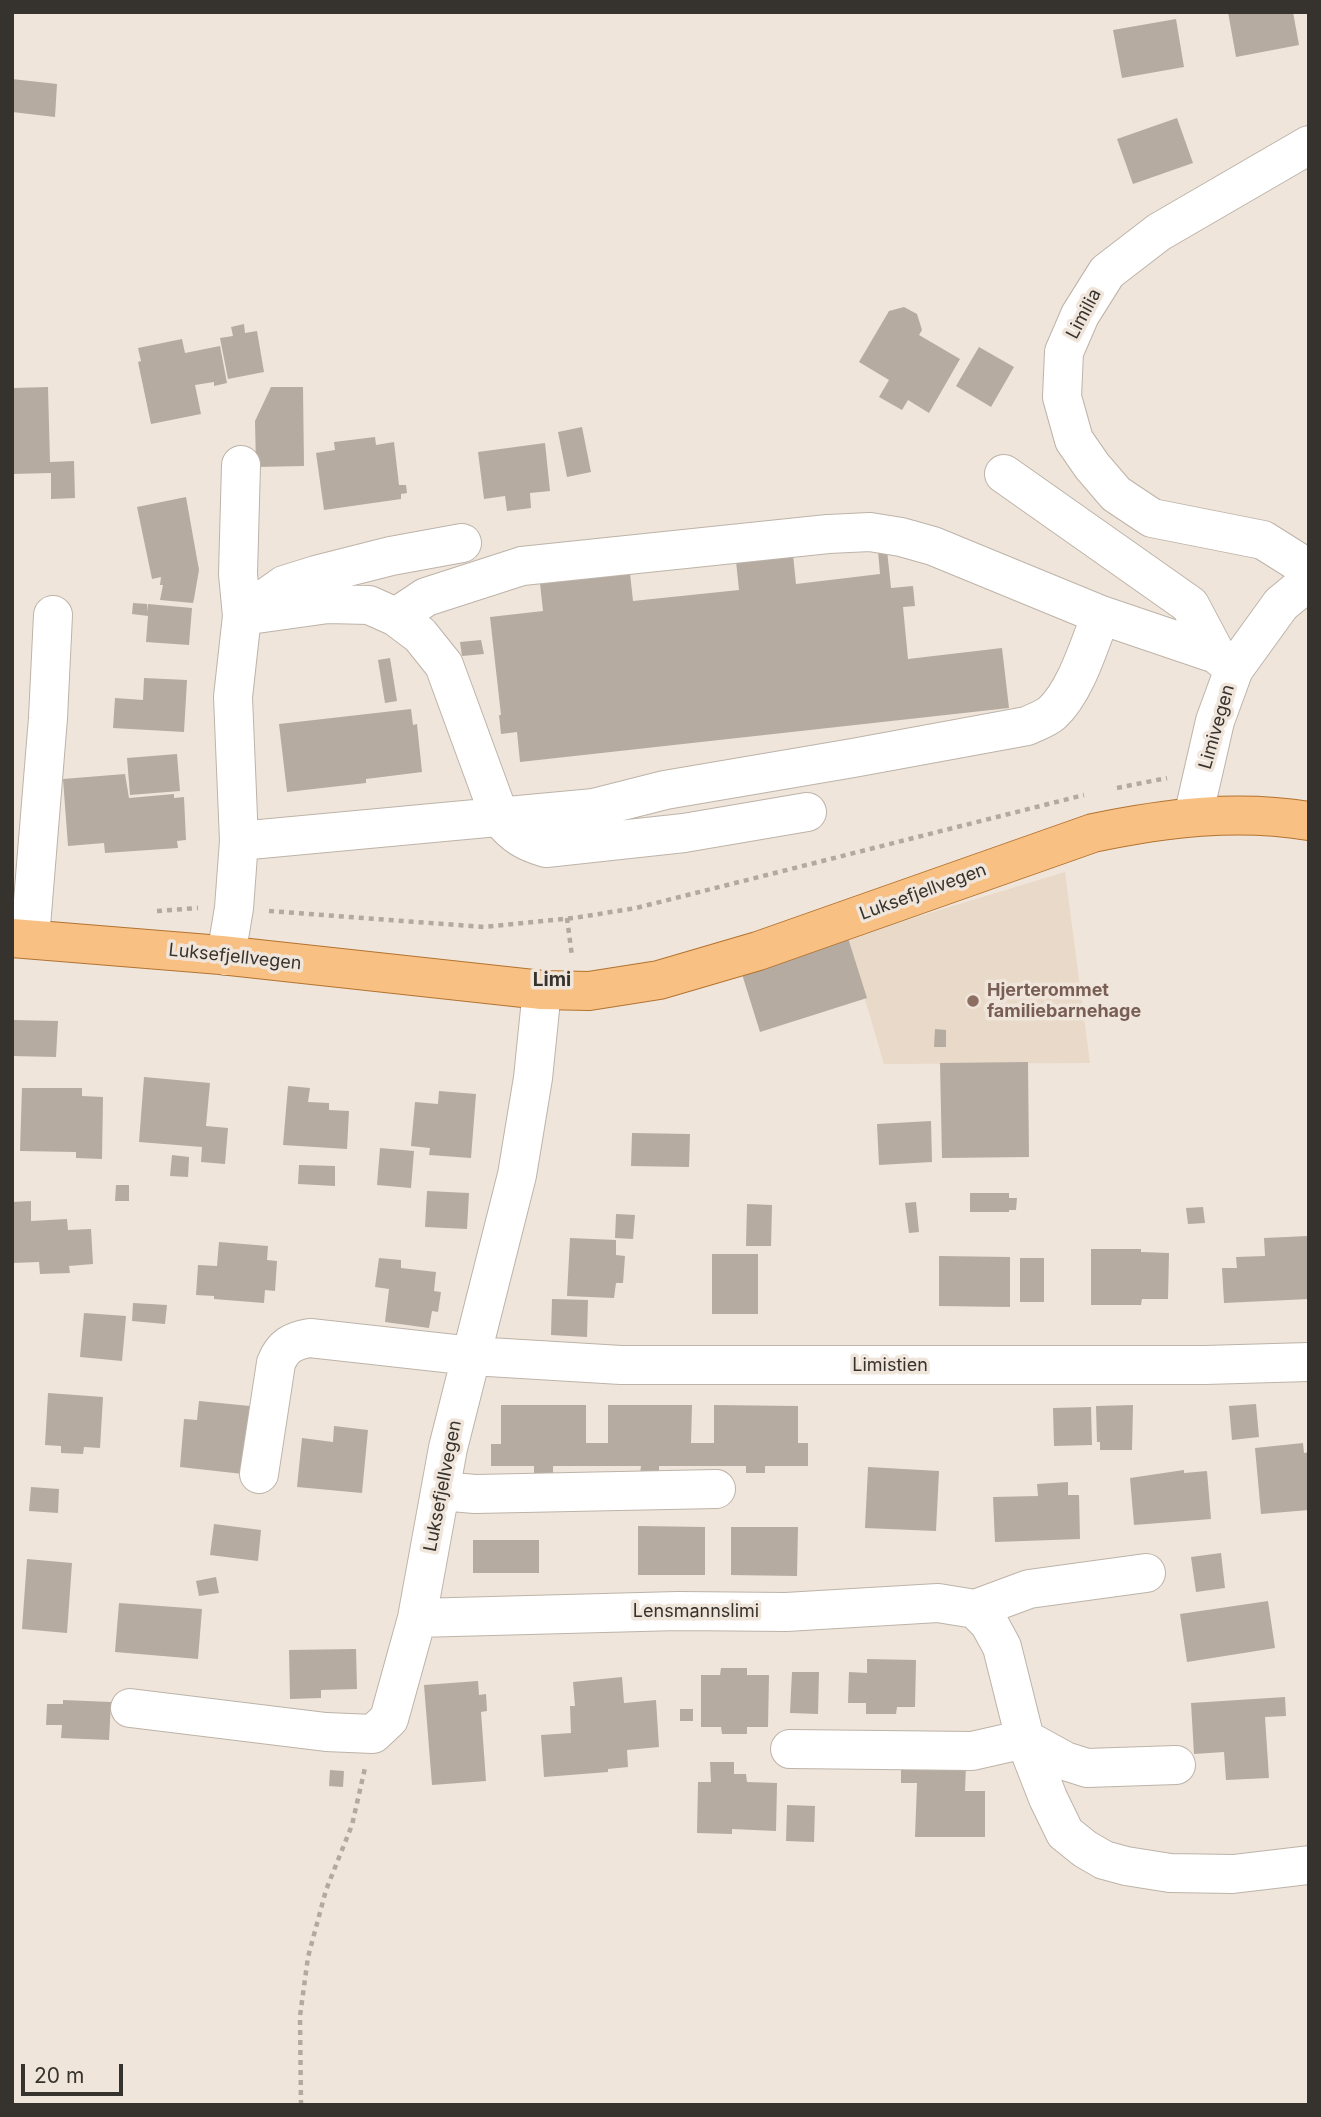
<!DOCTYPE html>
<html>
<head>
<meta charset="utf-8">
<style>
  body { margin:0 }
  #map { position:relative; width:1321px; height:2117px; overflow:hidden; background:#f0e5da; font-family:Inter,sans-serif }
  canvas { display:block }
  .frame { position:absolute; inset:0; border:14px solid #36322d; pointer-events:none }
  .scale { position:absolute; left:21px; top:2064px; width:102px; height:32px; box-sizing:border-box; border:4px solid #36322d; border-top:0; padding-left:9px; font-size:21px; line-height:24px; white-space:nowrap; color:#36322d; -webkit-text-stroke:5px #f0e5da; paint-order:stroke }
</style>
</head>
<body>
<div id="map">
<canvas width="1321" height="2117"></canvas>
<div class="frame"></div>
<div class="scale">20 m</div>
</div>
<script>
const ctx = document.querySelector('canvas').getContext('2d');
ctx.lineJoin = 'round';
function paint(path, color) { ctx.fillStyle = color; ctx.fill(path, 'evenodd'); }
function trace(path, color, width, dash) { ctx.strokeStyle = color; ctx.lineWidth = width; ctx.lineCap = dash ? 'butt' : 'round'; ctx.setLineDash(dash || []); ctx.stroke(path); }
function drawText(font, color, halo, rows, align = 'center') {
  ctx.font = font + ' Inter,sans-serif'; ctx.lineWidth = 7; ctx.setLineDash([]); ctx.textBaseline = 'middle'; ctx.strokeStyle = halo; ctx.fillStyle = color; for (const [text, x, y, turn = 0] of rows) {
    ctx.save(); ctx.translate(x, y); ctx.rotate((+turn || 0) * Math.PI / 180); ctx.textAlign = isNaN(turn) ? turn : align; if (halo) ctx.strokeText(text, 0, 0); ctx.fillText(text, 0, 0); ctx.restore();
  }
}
paint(new Path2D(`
  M1065,872L1090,1063L884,1064L847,938Z`), '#e9d9c8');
paint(new Path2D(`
  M1228,12H1293L1299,45L1236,57Z
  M1176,19L1184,67L1122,78L1113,30Z
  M12,79L57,84L55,117L12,112Z
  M1177,118L1193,163L1133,184L1117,139Z
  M904,307L917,314L922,330L919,335L960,359L929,413L908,400L902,410L879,397L889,380L859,362L889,311Z
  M244,324L245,333L257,331L264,372L228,379L220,338L233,336L231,327Z
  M182,339L185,353L220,346L227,383L214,386V382L195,385L201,414L151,424L138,362L141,361L138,348Z
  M979,347L1014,367L991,407L956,386Z
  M48,387L50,462L74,461L75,498L51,499V473L12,474L13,388Z
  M271,387H303L304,466L256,467L255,421Z
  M582,427L591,472L567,477L558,432Z
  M375,437L376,445L394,442L399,485H406L407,493L401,494V499L324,510L316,453L335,450L334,442Z
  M545,443L550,491L530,493L531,508L507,511L505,496L484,499L478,452Z
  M186,497L199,570L194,599L193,603L160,600L163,585H160L161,577L152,579L137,507Z
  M792,545L796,584L880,574L878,551L887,550L891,588L913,586L915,606L903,607L908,659L1002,648L1009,708L520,762L517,732L501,734L499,715H501L490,617L543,611L539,574L629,564L633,601L739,590L735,552Z
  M133,603L147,604V612L148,604L192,608L189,645L146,642L148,616L132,614Z
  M481,640L484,654L462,656L460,642Z
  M390,658L397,701L385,703L378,660Z
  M144,678L187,680L184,732L113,728L115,698L143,700Z
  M411,709L413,725L417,724L422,772L366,779V783L287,792L279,724Z
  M177,754L180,791L130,795L127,758Z
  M125,774L129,798L174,794V798L184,797L186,840L177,841L178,848L105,853L104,843L68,846L63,779Z
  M848,938L867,998L760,1032L741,971Z
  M13,1020L58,1021L56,1057L12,1056Z
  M935,1029L946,1030V1047H934Z
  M1028,1062L1029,1157L942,1158L940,1063Z
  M144,1077L210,1083L206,1126L228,1128L225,1164L201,1162L202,1147L139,1142Z
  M288,1086L310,1088L308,1102L329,1103V1110L349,1111L347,1149L283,1145Z
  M22,1088H82V1096L103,1097L102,1159L76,1158V1152L20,1151Z
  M439,1091L476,1094L471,1158L429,1155L430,1148L411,1146L415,1102L438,1104Z
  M931,1121L932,1162L879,1165L877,1124Z
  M632,1133L690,1134L689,1167L631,1166Z
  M380,1148L414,1151L411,1188L377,1185Z
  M172,1155L189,1157L188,1177L170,1176Z
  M299,1165L335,1166V1186L298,1184Z
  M116,1185H129V1201H115Z
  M427,1191L469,1193L467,1229L425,1227Z
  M970,1193H1009V1198H1017L1016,1210H1009V1212H970Z
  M31,1201V1221L67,1219L68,1230L91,1229L93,1264L69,1266L70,1273L40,1274L39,1262L12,1263V1202Z
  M916,1202L919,1232L909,1233L905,1203Z
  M747,1204L772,1205L771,1246H746Z
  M1203,1207L1205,1223L1188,1224L1186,1208Z
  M616,1214L635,1215L633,1239L615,1238Z
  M1308,1236L1309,1299L1224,1303L1222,1268H1237L1236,1257L1265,1256L1264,1238Z
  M570,1238L616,1240V1255L625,1256L623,1283H616L614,1298L567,1296Z
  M219,1242L268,1246L267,1260L277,1261L275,1291L265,1290L264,1303L214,1299V1296L196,1295L198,1265L217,1266Z
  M1091,1249H1141V1252L1169,1253L1168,1299H1142L1141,1305H1091Z
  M712,1254H758V1314H712Z
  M939,1256L1010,1257V1307L939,1306Z
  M379,1258L401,1260V1268L436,1272L434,1291L441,1292L438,1312L432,1311L429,1328L385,1322L389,1289L375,1287Z
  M1020,1258H1044V1302H1020Z
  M552,1299L588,1300L587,1337L551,1335Z
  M133,1303L167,1305L165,1324L132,1321Z
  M84,1313L126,1316L122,1361L80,1357Z
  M48,1393L103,1397L100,1448L84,1447L83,1454L61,1453V1446L45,1445Z
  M199,1401L250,1406L243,1474L180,1467L184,1419L197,1420Z
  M1256,1404L1259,1437L1232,1440L1229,1406Z
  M501,1405H586V1443H608V1405H692L691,1443H714V1405L798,1406V1443H808V1466H765V1473H746V1466H659V1473H640L641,1466H553V1473H534V1466H491V1444H501Z
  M1133,1405L1132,1450H1100V1442H1097L1096,1406Z
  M1091,1407L1092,1445L1054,1446L1053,1408Z
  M334,1426L368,1430L362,1493L297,1487L302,1438L333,1442Z
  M1303,1443L1304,1453L1309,1452V1510L1261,1514L1255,1448Z
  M868,1467L939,1471L936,1531L865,1528Z
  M1184,1470V1473L1207,1471L1211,1519L1134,1525L1130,1478Z
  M1068,1482V1495H1079L1080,1539L995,1542L993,1497L1038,1496L1037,1484Z
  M31,1487L59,1489L58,1513L29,1511Z
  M214,1524L261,1530L258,1561L210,1555Z
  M638,1526L705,1527V1575H638Z
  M731,1527H798L797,1576L731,1575Z
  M473,1540H539V1573H473Z
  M1221,1553L1225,1588L1196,1592L1191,1557Z
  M27,1559L72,1563L67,1633L22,1629Z
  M216,1577L219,1593L199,1596L196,1581Z
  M1268,1601L1275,1648L1187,1662L1180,1614Z
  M119,1603L202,1609L198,1659L115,1652Z
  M356,1649L357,1689L321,1690V1698L290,1699L289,1650Z
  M867,1659L916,1660L915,1707H897L896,1714H866V1703H848L849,1672L867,1673Z
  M721,1668H747V1675H769L768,1727H747V1734H722L721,1727H701V1675H720Z
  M792,1672H819L818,1714L790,1713Z
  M622,1677L624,1703L656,1700L659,1747L627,1750L628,1767L608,1769V1772L544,1777L541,1735L571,1733L570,1706H575L573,1682Z
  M478,1681L479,1695L486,1694L487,1711L481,1712L486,1781L432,1785L424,1685Z
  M1285,1697L1286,1716L1265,1717L1269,1778L1226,1780L1224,1752L1194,1754L1191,1703Z
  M63,1700L111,1702L109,1740L61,1738L62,1725H46L47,1704H63Z
  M680,1709H693V1721H680Z
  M710,1762H734V1774H746L747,1782L777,1783L776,1831L732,1829V1834L697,1833L698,1782H711Z
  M901,1765H966L965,1791H985V1837H915L917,1783H901Z
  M330,1770L344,1771L343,1787L329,1786Z
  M787,1805L815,1806L814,1842L786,1841Z`), '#b6aba1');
const minor = new Path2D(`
  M1309,145L1159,232L1107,272L1080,315L1064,352L1062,397L1074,440L1092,466L1116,494L1152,518L1263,540L1309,569
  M1004,474L1190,605L1216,654
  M249,610L284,585L316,575L391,556L462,543
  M242,616L328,604L369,605L396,617L420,635L444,665L500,818C514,835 525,842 546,848L684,833L807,812
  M396,617L426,597L522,566L828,534L870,532L901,537L933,546L1101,615L1216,654L1234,669
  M1193,817L1215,721L1234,669L1281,604L1309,581
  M239,841L594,808L665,790L853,758L1027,726C1035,722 1045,719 1052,713C1076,691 1089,645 1101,615
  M30,938L48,718L53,615
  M226,956L234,908L239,841L233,697L242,616L238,574L241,465
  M259,1474L276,1363C283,1346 292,1341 310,1338L472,1356L621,1365H1205L1309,1362
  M441,1491L475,1494L716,1489
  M975,1609L1029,1589L1146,1573
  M417,1618L678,1611L786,1612L938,1603L975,1609L989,1623L1002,1647L1025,1739L1048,1798L1065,1833L1085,1849L1104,1860L1126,1866L1170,1873L1233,1874L1309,1865
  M130,1708L326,1732L373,1734L389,1719L417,1618L448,1448L517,1175L533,1078L542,990
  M790,1749L972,1751L1025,1739L1065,1761L1087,1768L1176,1765`);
const major = new Path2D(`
  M12,938L221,955L542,990L589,991L659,980L758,951L1093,833C1165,818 1236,809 1309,821`);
trace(minor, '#bdb3a8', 40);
trace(major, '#b27330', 40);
trace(new Path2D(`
  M1117,788L1167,778
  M157,911L198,908
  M269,911L484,927L574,918L636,908L1084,795
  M567,918L572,956
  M301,2105L300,2016L308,1957L326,1890L352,1825L365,1768`), '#b2a9a0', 4.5, [5, 5]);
trace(minor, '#fff', 38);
trace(major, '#f9c083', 38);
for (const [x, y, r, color] of [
  [973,1001,7,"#8d6e63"]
]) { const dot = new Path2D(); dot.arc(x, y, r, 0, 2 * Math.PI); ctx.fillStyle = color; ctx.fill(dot); trace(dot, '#f0e5da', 2.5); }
drawText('18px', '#36322d', '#f0e5da', [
  ["Limilia",1084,314,-62],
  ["Limivegen",1217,727,-74],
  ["Luksefjellvegen",923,892,-20],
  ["Luksefjellvegen",235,957,6],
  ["Limistien",890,1366],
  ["Luksefjellvegen",443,1486,-79],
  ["Lensmannslimi",696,1612]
]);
drawText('bold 18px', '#785e54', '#f0e5da', [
  ["Hjerterommet",987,991],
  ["familiebarnehage",987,1012]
], 'left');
drawText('bold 19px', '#36322d', '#f0e5da', [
  ["Limi",552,980]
]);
</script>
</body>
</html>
